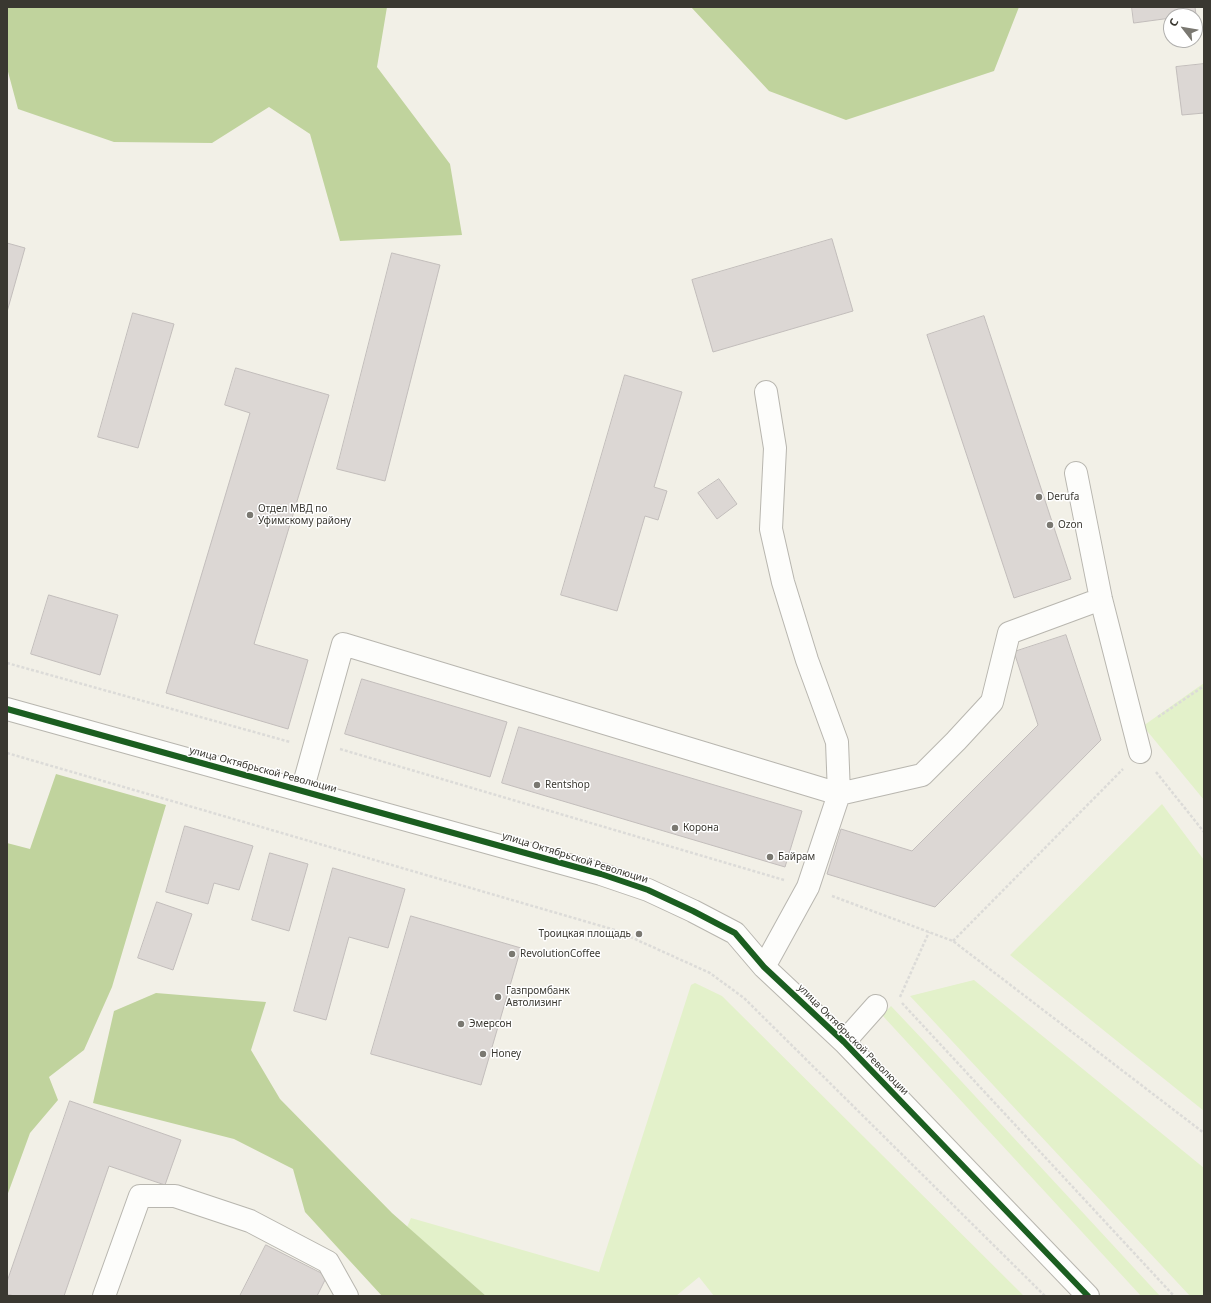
<!DOCTYPE html>
<html>
<head>
<meta charset="utf-8">
<style>
  body { margin:0 }
  #map { position:relative; width:1211px; height:1303px; overflow:hidden; background:#f2f0e7; font-family:"Noto Sans",sans-serif }
  canvas { display:block }
  .frame { position:absolute; inset:0; border:8px solid #3a3831; pointer-events:none }
  .north { position:absolute; left:1163px; top:8px; width:40px; height:40px; box-sizing:border-box; background:#fff; border:1px solid #b0afad; border-radius:50%; rotate:301deg; font-size:11px; font-weight:700; line-height:16px; text-align:center; color:#3a3831 }
  .north::after { content:''; display:block; margin:auto; width:14px; height:18px; background:#7a7871; clip-path:polygon(50% 0,100% 100%,50% 72%,0 100%) }
</style>
</head>
<body>
<div id="map">
<canvas width="1211" height="1303"></canvas>
<div class="frame"></div>
<div class="north">С</div>
</div>
<script>
const ctx = document.querySelector('canvas').getContext('2d');
ctx.lineJoin = 'round';
function paint(path, color) { ctx.fillStyle = color; ctx.fill(path, 'evenodd'); }
function trace(path, color, width, dash) { ctx.strokeStyle = color; ctx.lineWidth = width; ctx.lineCap = dash ? 'butt' : 'round'; ctx.setLineDash(dash || []); ctx.stroke(path); }
function drawText(font, color, halo, rows, align = 'center') {
  ctx.font = font + ' "Noto Sans",sans-serif'; ctx.lineWidth = 3; ctx.setLineDash([]); ctx.textBaseline = 'middle'; ctx.strokeStyle = halo; ctx.fillStyle = color; for (const [text, x, y, turn = 0] of rows) {
    ctx.save(); ctx.translate(x, y); ctx.rotate((+turn || 0) * Math.PI / 180); ctx.textAlign = isNaN(turn) ? turn : align; if (halo) ctx.strokeText(text, 0, 0); ctx.fillText(text, 0, 0); ctx.restore();
  }
}
paint(new Path2D(`
  M1204,683V800L1143,726Z
  M1162,804L1204,860V1111L1010,955Z
  M974,980L1204,1168V1296H1190L910,996Z
  M695,983L722,996L1024,1296H714L699,1277L676,1296H486L407,1227L411,1218L599,1272L691,985Z
  M891,1006L925,1042L1160,1296H1141L882,1015Z`), '#e3f1ca');
paint(new Path2D(`
  M7,7H387L377,67L450,164L462,235L340,241L310,134L269,107L212,143L114,142L18,109L7,68Z
  M691,7H1019L994,71L846,120L769,91Z
  M56,774L166,805L112,987L84,1050L49,1077L58,1100L30,1133L7,1196V843L30,849Z
  M156,993L266,1002L251,1050L280,1099L392,1213L486,1296H382L305,1212L293,1169L234,1139L93,1103L114,1011Z`), '#c0d39d');
const building = new Path2D(`
  M1132,7H1195L1196,15L1171,16V18L1134,23Z
  M1204,64V113L1182,115L1176,67Z
  M832,239L853,311L713,352L692,280Z
  M7,243L25,248L7,312Z
  M392,253L440,265L385,481L337,469Z
  M133,313L174,324L138,448L98,437Z
  M984,316L1071,579L1014,598L927,335Z
  M236,368L329,395L254,644L308,660L288,729L166,693L250,413L225,405Z
  M625,375L682,392L654,487L667,491L658,520L645,516L617,611L561,595Z
  M719,479L737,504L717,519L698,493Z
  M49,595L118,615L100,675L31,654Z
  M1066,635L1101,740L935,907L827,874L841,829L912,851L1038,725L1014,652Z
  M362,679L507,722L490,777L345,734Z
  M519,727L802,811L785,867L502,783Z
  M185,826L253,846L239,890L214,883L208,904L166,892Z
  M270,853L308,864L289,931L252,920Z
  M333,868L405,889L388,948L349,937L326,1020L294,1011Z
  M157,902L192,914L173,970L138,958Z
  M411,916L521,948L481,1085L371,1054Z
  M70,1101L181,1140L165,1185L109,1166L64,1296H14L7,1294V1282Z
  M266,1245L327,1276L317,1296H240Z`);
paint(building, '#dcd7d4');
trace(building, '#c2bdbb', 1);
const minor = new Path2D(`
  M1076,473L1101,599L1140,752
  M7,709L601,874L648,890L693,911L735,933L764,967L844,1042L1088,1296
  M302,791L343,644L839,794L837,742L807,660L783,582L771,529L775,448L766,392
  M764,967L808,887L839,794L922,775L956,741L992,702L1009,633L1101,599
  M844,1042L876,1006
  M104,1296L140,1196H175L250,1221L328,1262L347,1296`);
trace(minor, '#b8b6af', 24);
trace(new Path2D(`
  M7,663L290,742
  M1158,717L1204,686
  M340,749L784,880
  M7,753L615,930L710,973L744,998L1045,1296
  M1156,772L1204,832
  M832,896L953,941L1204,1133
  M953,941L1123,769
  M900,997L929,932
  M902,1003L1174,1296`), '#dcdbd8', 2.5, [3, 2]);
trace(minor, '#fdfdfb', 22);
trace(new Path2D(`
  M7,709L601,874L648,890L693,911L735,933L764,967L844,1042L1088,1296`), '#1b5e20', 6);
for (const [x, y, r, color] of [
  [1039,497,4,"#7a7871"],
  [250,515,4,"#7a7871"],
  [1050,525,4,"#7a7871"],
  [537,785,4,"#7a7871"],
  [675,828,4,"#7a7871"],
  [770,857,4,"#7a7871"],
  [639,934,4,"#7a7871"],
  [512,954,4,"#7a7871"],
  [498,997,4,"#7a7871"],
  [461,1024,4,"#7a7871"],
  [483,1054,4,"#7a7871"]
]) { const dot = new Path2D(); dot.arc(x, y, r, 0, 2 * Math.PI); ctx.fillStyle = color; ctx.fill(dot); trace(dot, '#fff', 1.5); }
drawText('10px', '#3a3831', '#fff', [
  ["Derufa",1047,497],
  ["Отдел МВД по",258,509],
  ["Уфимскому району",258,521],
  ["Ozon",1058,525],
  ["Rentshop",545,785],
  ["Корона",683,828],
  ["Байрам",778,857],
  ["Троицкая площадь",631,934,"right"],
  ["RevolutionCoffee",520,954],
  ["Газпромбанк",506,991],
  ["Автолизинг",506,1003],
  ["Эмерсон",469,1024],
  ["Honey",491,1054]
], 'left');
drawText('10px', '#3a3831', '#fff', [
  ["улица Октябрьской Революции",263,770,15],
  ["улица Октябрьской Революции",575,858,17],
  ["улица Октябрьской Революции",853,1040,45]
]);
</script>
</body>
</html>
